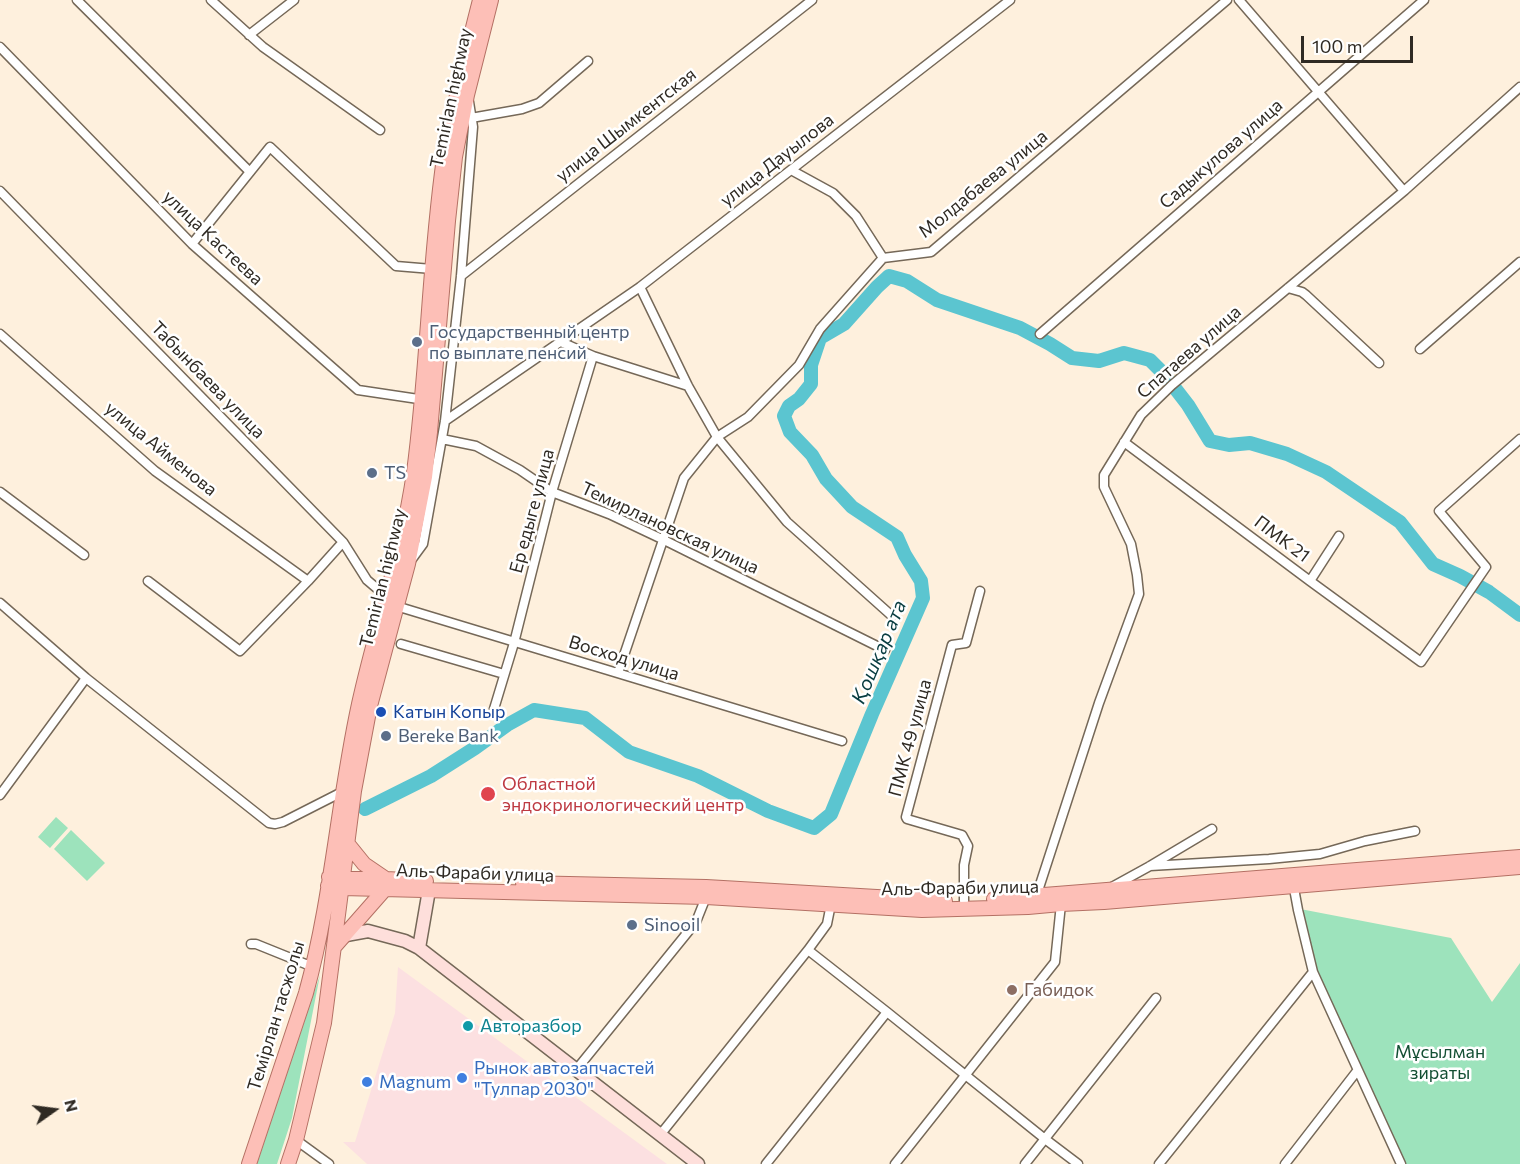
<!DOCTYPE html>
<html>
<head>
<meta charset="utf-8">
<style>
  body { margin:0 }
  #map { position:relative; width:1520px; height:1164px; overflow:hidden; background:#fef0dd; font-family:Commissioner,sans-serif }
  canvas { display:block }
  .north { position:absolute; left:24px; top:1080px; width:60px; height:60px; -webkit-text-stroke:4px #fff; paint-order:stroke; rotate:76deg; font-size:16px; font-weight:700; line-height:24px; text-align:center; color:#2f2a23 }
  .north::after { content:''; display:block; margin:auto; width:21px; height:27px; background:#2f2a23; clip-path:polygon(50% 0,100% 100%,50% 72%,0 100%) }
  .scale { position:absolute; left:1301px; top:36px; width:112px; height:27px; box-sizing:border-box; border:3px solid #2f2a23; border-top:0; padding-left:8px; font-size:18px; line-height:21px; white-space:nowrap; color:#2f2a23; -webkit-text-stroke:4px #fff; paint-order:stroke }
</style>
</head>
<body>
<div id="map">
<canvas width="1520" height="1164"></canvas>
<div class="north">N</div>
<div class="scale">100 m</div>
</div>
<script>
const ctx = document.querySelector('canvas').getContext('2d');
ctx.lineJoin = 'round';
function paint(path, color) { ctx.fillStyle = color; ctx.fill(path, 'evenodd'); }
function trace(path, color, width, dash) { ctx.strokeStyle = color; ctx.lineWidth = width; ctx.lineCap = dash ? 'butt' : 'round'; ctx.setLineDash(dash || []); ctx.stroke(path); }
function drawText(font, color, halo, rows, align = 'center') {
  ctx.font = font + ' Commissioner,sans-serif'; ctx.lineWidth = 5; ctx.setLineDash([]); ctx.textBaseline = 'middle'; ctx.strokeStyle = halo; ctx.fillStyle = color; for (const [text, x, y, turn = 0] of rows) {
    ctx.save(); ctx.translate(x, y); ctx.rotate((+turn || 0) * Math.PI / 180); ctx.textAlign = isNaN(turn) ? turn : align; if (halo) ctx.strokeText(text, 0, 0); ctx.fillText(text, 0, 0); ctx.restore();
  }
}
paint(new Path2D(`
  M398,967L667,1164H367L343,1142H355L395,1013Z`), '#fce0e1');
paint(new Path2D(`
  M56,817L68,828L50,848L38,837Z
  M71,830L105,863L87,881L54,849Z
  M1295,908L1451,938L1492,1002L1520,963V1164H1401L1313,972Z
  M320,975L292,1118L277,1164H257Z`), '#9de3bc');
trace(new Path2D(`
  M365,809L431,776L475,748L507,725L534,710L585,718L629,752L698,776L768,811L814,828L831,814L872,714L923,598L921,581L905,555L897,537L852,507L826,479L812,455L790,432L784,416L789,406L799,399L811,384V365L820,338L844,324L877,287L889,276L907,281L937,300L1020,328L1050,344L1072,358L1099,361L1124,353L1150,360L1164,374L1188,405L1210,441L1229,445L1250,443L1287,454L1326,472L1400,522L1433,564L1460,576L1489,592L1520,615`), '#5bc5d0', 14);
const street = new Path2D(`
  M77,0L250,172
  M211,0L263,47L380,130
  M1239,0L1404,191
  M249,35L294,0
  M0,47L192,244L358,390L425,400
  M471,118L522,109L539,103L588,61
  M791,170L833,193L856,216L883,258
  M0,191L343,542L367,580L387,597
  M192,244L270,147L396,266L432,269
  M461,276L812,0
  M640,287L688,386L717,437L787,522L892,616
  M1288,288L1302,292L1306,295L1379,363
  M0,334L155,471L308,581
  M1040,334L1424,0
  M1420,349L1520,262
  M593,356L688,386
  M445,421L640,287L1010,0
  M442,439L476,446L520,470L552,492L609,514L664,540L885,650
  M1124,442L1310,581L1421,662L1486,567L1439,511L1520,439
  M0,492L84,555
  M412,559L423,544L445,421L461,276L473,127L469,102
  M148,581L240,651L308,581L343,542
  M1310,581L1339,536
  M0,603L86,678L269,823L275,824L283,822L342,792
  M396,606L842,741
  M401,644L504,674
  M618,673L684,478L717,437L748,417L799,365L820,329L883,258L931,252L1227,0
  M494,709L514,643L552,492L593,356L561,342
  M0,795L86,678
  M1150,866L1269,859L1320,854L1365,841L1415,831
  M1293,883L1298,910L1313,972L1401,1164
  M1110,888L1150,866L1212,829
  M1036,897L1099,703L1139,594L1137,575L1131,544L1104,487V475L1141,415L1172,385L1404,191L1520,87
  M964,901V865L968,846L962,835L907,819L906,817L952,645L966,643L980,591
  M251,944H256L313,967
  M808,950L887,1012L1045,1139L1078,1164
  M576,1070L696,922L706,897
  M660,1135L808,950L827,924L831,904
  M296,1140L329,1164
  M766,1164L887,1012
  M895,1164L1055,962L1061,904
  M1025,1164L1156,998
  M1159,1164L1313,972
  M1285,1164L1357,1071`);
const secondary = new Path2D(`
  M346,935L368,931L405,941L419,948L698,1164
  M419,948L429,890`);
const primary = new Path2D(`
  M347,843L364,864L386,879
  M329,877L343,879H386L426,881
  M523,883L706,887L945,901
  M328,886L342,888L706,897L922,910L1028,907L1061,904L1104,902L1520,867
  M994,899L1520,857
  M335,946L386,888
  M249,1164L306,993C332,899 338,800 359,704C376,626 403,551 414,472C428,368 429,262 444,158C446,145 449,132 452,119C460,79 470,39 480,0
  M288,1164L296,1140L324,1023L354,791L370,706L408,564L425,477L430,432L448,221L455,157L467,95L491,0`);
trace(street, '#756858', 11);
trace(secondary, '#756858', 15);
trace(primary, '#b47064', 16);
trace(street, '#fff', 8);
trace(secondary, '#fedfdb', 12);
trace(primary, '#fdbfb7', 14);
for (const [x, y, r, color] of [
  [417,342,6,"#5c6f8a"],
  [372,473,6,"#5c6f8a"],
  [381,712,6,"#1a4fb4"],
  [386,736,6,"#5c6f8a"],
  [488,794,8,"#e0444e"],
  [632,925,6,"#5c6f8a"],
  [1012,990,6,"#8d6e63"],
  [468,1026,6,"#0f9aa8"],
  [462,1078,6,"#3f7fe0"],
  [367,1082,6,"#3f7fe0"]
]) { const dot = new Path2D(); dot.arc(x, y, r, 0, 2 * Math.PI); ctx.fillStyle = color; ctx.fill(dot); trace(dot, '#fff', 2); }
drawText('18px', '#2f2a23', '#fff', [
  ["Temirlan highway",451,98,-78],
  ["улица Шымкентская",626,125,-38],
  ["Садыкулова улица",1221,154,-41],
  ["улица Дауылова",777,160,-38],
  ["Молдабаева улица",983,184,-39],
  ["улица Кастеева",213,238,43],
  ["Спатаева улица",1189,352,-41],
  ["Табынбаева улица",208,380,46],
  ["улица Айменова",161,449,39],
  ["Ер едыге улица",532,511,-75],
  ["Темирлановская улица",670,528,25],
  ["ПМК 21",1282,539,37],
  ["Temirlan highway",383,578,-76],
  ["Восход улица",624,658,17],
  ["ПМК 49 улица",910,738,-75],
  ["Аль-Фараби улица",475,873,2],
  ["Аль-Фараби улица",960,888,-1],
  ["Темірлан тасжолы",276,1016,-73]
]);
drawText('18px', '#4e5e75', '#fff', [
  ["Государственный центр",429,332],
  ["по выплате пенсий",429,353],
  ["TS",384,473],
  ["Bereke Bank",398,736],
  ["Sinooil",644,925]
], 'left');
drawText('18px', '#164399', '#fff', [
  ["Катын Копыр",393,712]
], 'left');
drawText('18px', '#be3a42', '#fff', [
  ["Областной",502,784],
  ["эндокринологический центр",502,805]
], 'left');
drawText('18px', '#785e54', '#fff', [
  ["Габидок",1024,990]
], 'left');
drawText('18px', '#0d838f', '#fff', [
  ["Авторазбор",480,1026]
], 'left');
drawText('18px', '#134f33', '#fff', [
  ["Мұсылман",1440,1052],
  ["зираты",1440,1073]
]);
drawText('18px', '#366cbe', '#fff', [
  ["Рынок автозапчастей",474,1068],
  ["\"Тулпар 2030\"",474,1089],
  ["Magnum",379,1082]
], 'left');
drawText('italic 20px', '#083c40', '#fff', [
  ["Қошқар ата",879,652,-67]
]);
</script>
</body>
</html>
